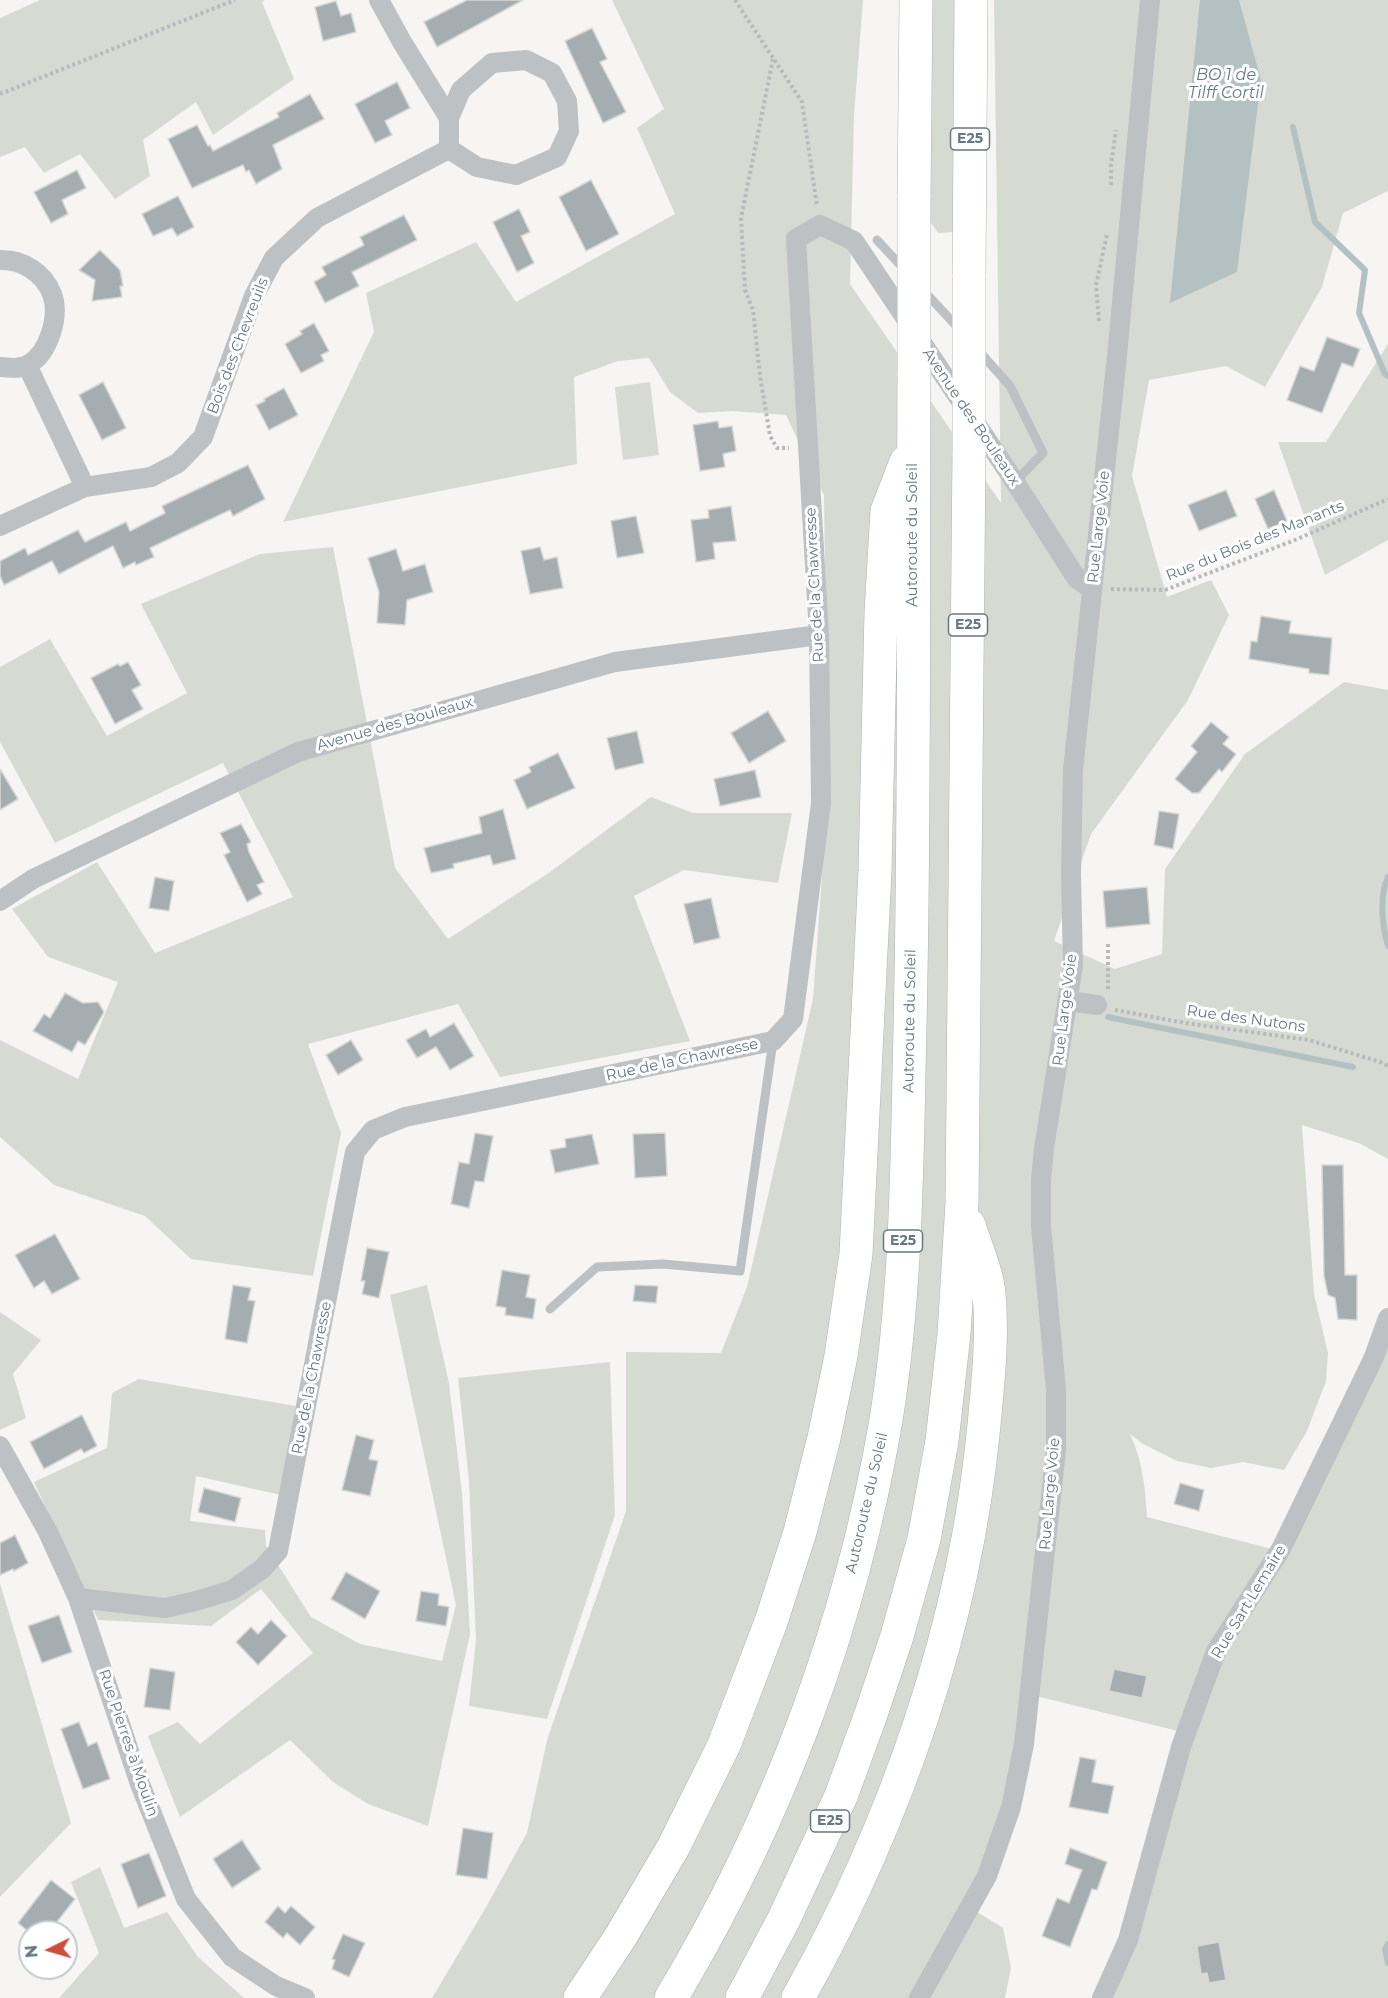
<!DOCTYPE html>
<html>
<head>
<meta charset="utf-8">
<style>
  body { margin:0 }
  #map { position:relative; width:1388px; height:1998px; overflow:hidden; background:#f6f5f3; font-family:Montserrat,sans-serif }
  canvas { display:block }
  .north { position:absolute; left:18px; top:1920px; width:60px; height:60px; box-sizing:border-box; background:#fff; border:2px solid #c3c9cc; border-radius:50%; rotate:265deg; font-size:16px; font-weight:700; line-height:24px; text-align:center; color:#687880 }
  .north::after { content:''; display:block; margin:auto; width:21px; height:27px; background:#cd4e3c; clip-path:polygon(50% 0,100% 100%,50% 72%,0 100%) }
</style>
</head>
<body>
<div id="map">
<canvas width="1388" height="1998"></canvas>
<div class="north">N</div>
</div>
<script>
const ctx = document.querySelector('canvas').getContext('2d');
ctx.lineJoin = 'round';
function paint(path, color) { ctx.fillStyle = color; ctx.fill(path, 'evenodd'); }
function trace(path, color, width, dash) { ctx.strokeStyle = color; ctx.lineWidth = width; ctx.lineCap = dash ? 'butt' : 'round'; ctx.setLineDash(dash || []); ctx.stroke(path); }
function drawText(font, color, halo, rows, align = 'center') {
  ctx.font = font + ' Montserrat,sans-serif'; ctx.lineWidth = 6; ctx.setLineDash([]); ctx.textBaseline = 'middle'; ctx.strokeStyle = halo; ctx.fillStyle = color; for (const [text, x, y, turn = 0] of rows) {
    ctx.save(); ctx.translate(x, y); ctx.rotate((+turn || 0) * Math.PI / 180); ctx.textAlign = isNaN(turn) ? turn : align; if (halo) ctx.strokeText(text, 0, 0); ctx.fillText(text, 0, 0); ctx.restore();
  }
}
paint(new Path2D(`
  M40,0H265L262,2L294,79L213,135L196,102L143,140L150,176L115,199L80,154L44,173L25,147L0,157V18Z
  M612,0H863L854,115L850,284L1001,503L994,0H1388V191L1343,213L1322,287L1265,387L1226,366L1149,380L1132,476L1167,597L1211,580L1229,615L1188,700L1091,834L1054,941L1115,969L1162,954L1165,869L1245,754L1344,682L1388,690V1159L1361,1144L1302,1125L1314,1294L1328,1353L1326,1381L1307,1431L1284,1470L1243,1462L1211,1468L1177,1461L1143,1444L1130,1434C1143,1462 1145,1487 1147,1517L1272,1549L1182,1732L1036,1696L1049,1404L1045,1489L1014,1749L993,1840L977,1879L909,1998H432L485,1909L527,1833L547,1740L626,1511V1352L721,1353L747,1287L813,999L828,794L824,495L786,415L733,411L698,413L670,392L649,358L618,361L574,377L577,464L283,522L374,332L366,293L476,242L516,302L675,214L637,128L664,109Z
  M929,0H957L955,232L938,233L927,217Z
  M1388,344V540L1325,575L1278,442H1326Z
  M650,382L659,455L623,460L615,387Z
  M333,547L395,868L448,939L550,872L651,797L693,813H792L778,883L684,870L634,896L690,1041L500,1077L458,1004L308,1044L341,1133L313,1276L191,1259L145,1216L54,1185L0,1137V1040L78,1079L118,982L48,957L12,909L97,862L155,953L293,897L223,763L55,843L0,742V667L50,639L107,736L187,693L141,604L260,554Z
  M427,1285L449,1383L462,1493L470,1634L428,1826L368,1804L333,1782L290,1740L180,1817L148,1736L178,1722L200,1744L313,1653L261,1589L211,1626L98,1620L34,1482L107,1448L112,1393L139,1379L296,1406L281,1495L196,1476L190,1521L265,1530L266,1546L311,1617L360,1644L442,1661L456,1605L390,1295Z
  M0,1312L41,1340L13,1374L26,1418L0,1430Z
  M1388,1344V1998H1108L1220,1650Z
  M610,1362L615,1515L547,1719L469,1706L476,1639L469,1481L458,1378Z
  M0,1583L71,1823L0,1897Z
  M100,1867L124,1928L167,1912L198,1957L244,1998H59L99,1953L71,1882Z
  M974,1910L1003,1928L1011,1968L1005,1998H924Z`), '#d6dad3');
paint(new Path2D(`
  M1200,0H1239L1261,80L1237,272L1170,303Z`), '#b4c1c3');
trace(new Path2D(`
  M1293,127L1315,222L1365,270L1359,313L1385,374L1388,376
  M1388,877C1379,896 1382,926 1388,946
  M1108,1017L1353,1067
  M1388,1944L1385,1949L1388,1963`), '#b4c1c3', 6);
const building = new Path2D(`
  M467,0H523L437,47L424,22Z
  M336,1L341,16L351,13L356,32L323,41L315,7Z
  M592,28L607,59L600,62L626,112L603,123L565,41Z
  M397,82L410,108L385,121L392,135L375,143L355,104Z
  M310,94L324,119L273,145L282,169L256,184L249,170L246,172L243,165L192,188L168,139L197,125L208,146L210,145L213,151L279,117L277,113Z
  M77,170L86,188L62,200L68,214L51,223L34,192Z
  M591,180L619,234L586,251L559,197Z
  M178,196L194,227L177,236L172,228L153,236L142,214Z
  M519,209L530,232L521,236L534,263L517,272L493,222Z
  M404,215L417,240L352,272L359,286L325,303L314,282L326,275L322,267L364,245L360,237Z
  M100,250L120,270L123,286H120L122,297L92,301L95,280L79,270Z
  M314,323L329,351L321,355L324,361L301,373L285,344L302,334L300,331Z
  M1327,337L1360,349L1353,367L1342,363L1322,413L1287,400L1300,366L1314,371Z
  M103,382L126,428L102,440L79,395Z
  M284,388L298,415L269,430L256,405L265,401L264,399Z
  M718,421L719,428L732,426L736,451L723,454L725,467L700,471L693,425Z
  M248,465L265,499L233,516L230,510L150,548L154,557L136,565L135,562L123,568L113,546L59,574L52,561L4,585L0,576V561L25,548L28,555L78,530L85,542L126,522L130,531L165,513L162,506Z
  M1226,490L1237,516L1199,531L1188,505Z
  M1274,490L1287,521L1268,529L1255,499Z
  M731,506L736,541L713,543L715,559L696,562L691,520L709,518L708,510Z
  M636,516L644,553L617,558L611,521Z
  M540,547L544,560L557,557L563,588L530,594L521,551Z
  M396,549L403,571L425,564L433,592L407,600L405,625L377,623L379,592L368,558Z
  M1261,616L1291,621L1289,633L1332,638L1329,675L1309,673V669L1249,659L1251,641L1257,642Z
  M128,662L141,685L132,690L143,709L115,724L91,678L118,664L120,666Z
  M768,711L786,741L749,763L731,733Z
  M1211,722L1229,737L1223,744L1236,754L1222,772L1219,769L1199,793H1192L1175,779L1197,752L1191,746Z
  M637,731L644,763L615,770L607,738Z
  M558,753L575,788L527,809L514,780L531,772L529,767Z
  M0,769L18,799L0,810Z
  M755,770L761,797L720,806L714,779Z
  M503,809L516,859L493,865L490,855L453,864L454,868L431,873L424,848L482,833L479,817Z
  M1159,811L1179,814L1173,849L1154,845Z
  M241,824L251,842L247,844L249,852L264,882L257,885L262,894L247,902L224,855L230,852L220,833Z
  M155,877L174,881L169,911L149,908Z
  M1147,887L1150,924L1106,928L1103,891Z
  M711,898L720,938L694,944L684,904Z
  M65,993L83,1003L98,1002L104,1012L85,1045L78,1041L72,1052L33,1031L44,1014L50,1018Z
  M454,1023L474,1056L450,1070L436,1047L417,1058L406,1040L426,1029L430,1037Z
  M351,1040L363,1060L338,1075L326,1055Z
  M475,1133L493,1136L484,1182L475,1181L469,1208L451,1204L459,1162L469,1164Z
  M665,1133L667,1176L635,1178L633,1134Z
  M592,1134L599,1164L555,1173L550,1150L566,1147L565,1139Z
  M1322,1165H1343L1345,1275H1357V1320L1338,1319L1335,1298L1328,1295L1324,1276Z
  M55,1234L80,1279L52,1294L44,1281L34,1288L15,1255Z
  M367,1248L389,1252L379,1298L362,1294L365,1281H361Z
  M502,1270L530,1275L526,1297L536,1299L533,1319L505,1315L506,1308L496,1306Z
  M233,1285L251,1288L248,1300L255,1301L247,1343L225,1339Z
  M635,1285L658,1286L656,1303L633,1301Z
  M82,1415L97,1446L84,1453L81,1449L44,1469L30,1442Z
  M356,1435L374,1440L369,1459L378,1461L370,1496L342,1490Z
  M1180,1483L1204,1490L1199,1511L1174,1504Z
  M204,1488L241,1498L235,1522L198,1512Z
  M15,1535L28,1563L14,1571L13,1569L0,1575V1543Z
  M346,1572L380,1591L365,1619L331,1599Z
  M421,1591L439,1594L438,1605L449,1607L446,1626L416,1621Z
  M59,1615L72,1652L42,1663L28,1626Z
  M271,1620L287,1636L258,1665L236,1642L251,1627L258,1634Z
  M150,1668L175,1672L170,1710L144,1707Z
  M1114,1669L1147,1676L1142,1698L1109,1691Z
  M79,1722L88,1746L97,1742L110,1779L83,1789L61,1729Z
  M1080,1757L1096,1760L1092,1782L1114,1786L1108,1814L1069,1807Z
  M463,1828L493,1833L487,1879L456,1875Z
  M242,1840L261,1869L232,1888L213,1859Z
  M1070,1848L1107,1862L1097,1890L1092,1889L1070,1947L1042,1936L1057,1898L1069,1903L1082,1870L1065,1864Z
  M149,1853L166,1896L138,1908L121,1864Z
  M51,1880L75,1899L49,1932H29L18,1923Z
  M278,1906L285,1913L291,1906L315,1927L300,1945L287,1933L283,1938L265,1922Z
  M343,1934L365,1943L349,1977L332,1969L335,1960L332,1959Z
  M1219,1942L1226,1980L1209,1983L1207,1973L1201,1974L1197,1946Z`);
paint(building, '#a5adb1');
trace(building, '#d7d7d5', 1.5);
const highway = new Path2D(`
  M914,198L916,0
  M969,277L971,0
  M580,1998L621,1936L674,1846L724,1745L771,1622L800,1532L824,1438L841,1356L856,1254L875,871L881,612L887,511L906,462
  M671,1998C778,1820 851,1624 886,1420C907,1290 907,1158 910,1027C915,809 913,591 914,373
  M742,1998L784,1919L841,1796L870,1717L897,1636L924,1539L942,1441L954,1334L962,1203L969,453
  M798,1998C896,1823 965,1626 984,1425C988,1382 993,1338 989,1294C988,1275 975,1245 969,1225`);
trace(highway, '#afb3b5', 34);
trace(new Path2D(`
  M735,0L802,102L817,206
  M773,59L741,218L745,290L753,310L760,376L770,436L777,448H789
  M0,94L235,0
  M1111,185V166L1116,130
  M1099,321L1096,286L1107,234
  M1111,589L1165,590L1295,540L1388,499
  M1108,989V943
  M1115,1010L1185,1023L1309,1040L1380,1062L1388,1066`), '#b7babc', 4, [3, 3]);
trace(new Path2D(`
  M877,240L904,269
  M923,290L961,331
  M978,350L1010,386L1043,453L1015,482
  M550,1309L597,1267L663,1264L740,1271L773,1041`), '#bdc1c4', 9);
trace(new Path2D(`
  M379,0L402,42L449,118
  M526,60L552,73L567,101L569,131L557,157L516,175L477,167L449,149V118L461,90L492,63Z
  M0,260C22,259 44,273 52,294C60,316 49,353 28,365C20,369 8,368 0,367
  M27,365L85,487
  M0,526L85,487L151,477L178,463L203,437L254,296L274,258L317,218L449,149
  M0,901L33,879L298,752L615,662L819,635
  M1069,1001L1097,1005
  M0,1446L48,1532L78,1598L140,1784L186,1899L232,1957L276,1986L305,1998
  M78,1598L165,1608L196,1601L232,1590L262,1569L278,1551L355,1152L373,1130L405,1117L773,1041L793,1019L821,803L819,635L796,239L820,225L854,241L1015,482L1077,579L1092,589
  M919,1998L987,1876L1011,1807L1024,1744L1056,1450V1390L1041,1226V1180L1044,1148L1073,966L1071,875L1073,770L1117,356L1150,0
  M1102,1998L1128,1940L1181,1747L1216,1651L1281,1549L1374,1357L1388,1318`), '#bdc1c4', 20);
trace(highway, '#fff', 33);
const highwayBridge = new Path2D(`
  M969,277V453
  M914,373V198`);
trace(highwayBridge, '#afb3b5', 34, []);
trace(highwayBridge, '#fff', 33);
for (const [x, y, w] of [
  [970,139,39],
  [968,625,39],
  [903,1241,39],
  [830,1821,39]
]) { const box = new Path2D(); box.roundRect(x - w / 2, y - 11, w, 22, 4.5); ctx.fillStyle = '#fff'; ctx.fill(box); trace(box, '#687880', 1.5); }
drawText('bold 14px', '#687880', null, [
  ["E25",970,139],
  ["E25",968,625],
  ["E25",903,1241],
  ["E25",830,1821]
]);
drawText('15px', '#687880', '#fff', [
  ["Bois des Chevreuils",238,346,-69],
  ["Avenue des Bouleaux",971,417,56],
  ["Rue Large Voie",1099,527,-84],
  ["Autoroute du Soleil",913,535,-90],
  ["Rue du Bois des Manants",1255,541,-22],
  ["Rue de la Chawresse",815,585,-93],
  ["Avenue des Bouleaux",395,724,-16],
  ["Rue Large Voie",1065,1010,-83],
  ["Rue des Nutons",1246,1019,8],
  ["Autoroute du Soleil",910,1021,-89],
  ["Rue de la Chawresse",682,1060,-12],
  ["Rue de la Chawresse",312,1378,-79],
  ["Rue Large Voie",1050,1494,-85],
  ["Autoroute du Soleil",867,1503,-77],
  ["Rue Sart Lemaire",1249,1602,-59],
  ["Rue Pierres à Moulin",128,1743,71]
]);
drawText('italic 16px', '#64797c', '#fff', [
  ["BO 1 de",1226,75],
  ["Tilff Cortil",1226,93]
]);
</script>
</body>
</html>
